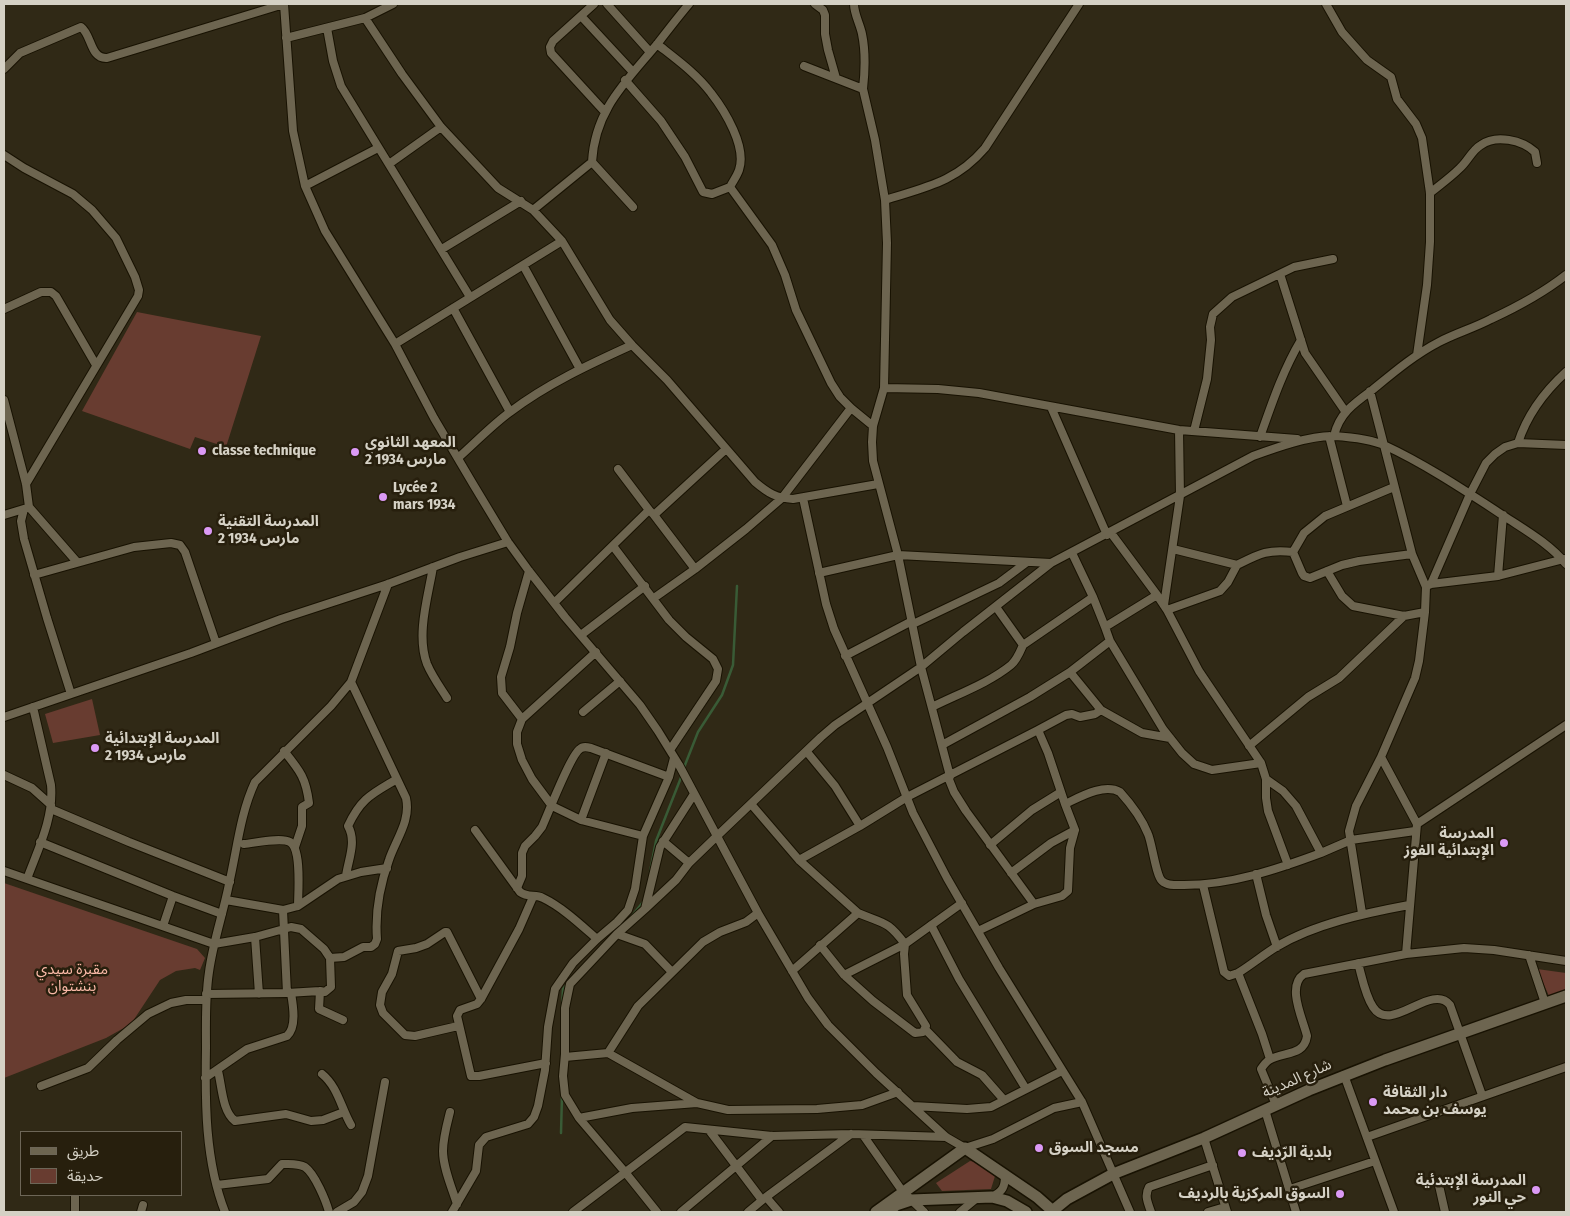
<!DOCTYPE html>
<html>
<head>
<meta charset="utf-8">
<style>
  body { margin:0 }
  #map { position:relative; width:1570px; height:1216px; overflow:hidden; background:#302916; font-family:"Fira Sans Condensed","Noto Sans Arabic",sans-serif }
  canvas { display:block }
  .frame { position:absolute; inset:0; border:5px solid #d5d1c5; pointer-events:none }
  .legend { position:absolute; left:20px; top:1131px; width:162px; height:65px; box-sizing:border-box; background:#271f0d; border:1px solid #6d6657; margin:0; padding:6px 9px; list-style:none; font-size:15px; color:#d5d1c5 }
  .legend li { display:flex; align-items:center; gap:10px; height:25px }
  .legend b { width:25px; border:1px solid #6d6657 }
</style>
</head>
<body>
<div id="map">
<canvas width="1570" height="1216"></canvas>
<div class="frame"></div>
<ul class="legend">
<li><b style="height:6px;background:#6d6550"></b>طريق</li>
<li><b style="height:14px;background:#683c30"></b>حديقة</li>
</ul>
</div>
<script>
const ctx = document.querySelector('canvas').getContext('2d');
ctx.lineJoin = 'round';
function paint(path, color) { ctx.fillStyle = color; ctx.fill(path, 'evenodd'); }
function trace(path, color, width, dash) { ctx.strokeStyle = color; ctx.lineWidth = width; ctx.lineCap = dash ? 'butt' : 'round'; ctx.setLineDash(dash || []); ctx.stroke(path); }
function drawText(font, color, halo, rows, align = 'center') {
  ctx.font = font + ' "Fira Sans Condensed","Noto Sans Arabic",sans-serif'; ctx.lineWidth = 5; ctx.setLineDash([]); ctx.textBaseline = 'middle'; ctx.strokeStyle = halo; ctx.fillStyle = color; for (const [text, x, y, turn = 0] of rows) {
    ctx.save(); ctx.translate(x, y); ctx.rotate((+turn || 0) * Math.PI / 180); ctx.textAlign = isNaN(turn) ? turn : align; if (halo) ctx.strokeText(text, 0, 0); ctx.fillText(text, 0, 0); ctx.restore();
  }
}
paint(new Path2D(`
  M137,312L261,336L226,447L195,437L190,449L82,411Z
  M92,699L100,735L53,743L45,714Z
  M4,883L197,949L205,958L200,970L195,968L176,971L160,980L131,1024L106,1038L4,1078Z
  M1537,969L1566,973V989L1549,996Z
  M970,1161L977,1162L995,1176L991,1189L942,1191L936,1183Z`), '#683c30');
trace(new Path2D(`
  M683,770L698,732L722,695L733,665L737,586
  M650,872L656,841L682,775
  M631,917L643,902
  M562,1007L563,989L567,984
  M561,1133L562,1095`), '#395b36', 2.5);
const street = new Path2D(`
  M284,4L293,131L305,186L325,231L395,344L434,418L473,484L508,542L529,571L565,617L640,705L658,731L679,765L758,913L808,998L828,1025L876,1073L946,1137L965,1148L993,1139L1054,1108L1082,1102
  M594,4L553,41L550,47L551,53L605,112
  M607,4L650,52
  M815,4L823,10L825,15V34L828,50L836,78
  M854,4C854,14 860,24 862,34C866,53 865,71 863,89
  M1326,4L1342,32L1358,50L1367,60L1391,77L1397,99L1416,124L1422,138L1430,193V242L1427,285L1417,355
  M581,16L632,71
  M365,18L402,74L441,127L498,188L533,210
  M327,28L333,61L341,86L470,297
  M286,38L365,18L393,4
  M657,44C676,59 697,74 711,93C725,111 747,147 739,170C737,176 733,181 730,187L772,245L785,275L796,310L831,383L840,397L851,408L873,426
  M804,66L863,89L875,140L885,200L887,243L884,388L873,426L872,442L873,461L898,555L921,667L950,776
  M4,69L20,53L81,27C92,35 90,59 107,58L284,4
  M625,80L661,121L685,157L703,192L712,194L730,187
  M4,155L24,168L73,194L92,210L116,238L135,277L139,290L138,296L26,484
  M592,162L633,207
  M389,164L441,127
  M305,186L378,148
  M1430,193C1440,185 1451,177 1460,168C1468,161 1472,150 1481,145C1496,134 1522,140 1535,152L1537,163
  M885,200C926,187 956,182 985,148L1079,4
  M442,249L521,201
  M523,265L580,369
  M1280,274L1305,353L1345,411
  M453,308L510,412
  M4,309L41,292H51L56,296L96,365
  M395,344L562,241
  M632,345L610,320L562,241L533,210L592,162C595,109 626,82 658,43C668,30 678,17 689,4
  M884,388L938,389L979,393L1179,430L1297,439
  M1370,391L1412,554L1426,587L1425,612L1419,661L1415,678L1381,757L1417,824
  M4,400L26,484L29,507L77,562
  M1051,407L1107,535
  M1194,431L1207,379L1211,340L1210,327L1213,314L1232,297L1294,267L1333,259
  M1329,436L1347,506
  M1334,436C1339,414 1353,404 1371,391C1393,373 1414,355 1439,342C1456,333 1474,328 1491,319C1517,307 1543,293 1566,275
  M1260,437C1272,403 1283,370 1301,340
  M1518,443C1527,415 1544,392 1566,372
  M458,458C475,443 492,425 510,412C547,384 590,364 632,345L667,380L755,482C768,493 776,498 793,499L878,484
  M618,469L649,510
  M803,498L826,604L834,629L887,747L913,813L947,878L999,968L1082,1102L1130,1212
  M24,509L21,521L24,539L47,618L71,694
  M4,515L27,508
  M654,515L695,569L746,529L782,498L851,408
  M1111,533L1157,595L1105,627L1110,641L1070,672L1101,710L1095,714L1080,717L1072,714L1066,715L1038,730L1048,753L1065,804C1080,797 1104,783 1120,792C1130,803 1142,819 1148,834C1152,843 1156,876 1162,881C1167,886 1177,885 1184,885C1231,885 1278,869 1321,853
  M613,546L669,620L686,637L713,659L718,669L716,681L670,750
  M1173,549L1237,565C1259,554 1267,549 1293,552L1302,573L1304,576L1310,578L1342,565L1359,561L1412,554
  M1293,552L1304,533L1325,516L1394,487
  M1072,553L1093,597L1105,627
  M433,567C428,597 416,635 427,664C432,676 440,687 447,698
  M529,571L517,613L510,647L501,677L502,693L522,719L517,732V744L522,760L532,779L552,806L581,820L643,836
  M1327,571L1342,596L1353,606L1404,616L1425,612
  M819,573L898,555L1051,563L1253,456C1275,448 1311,435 1334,436C1350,437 1371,439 1386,446C1425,464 1467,492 1504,516C1525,530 1550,544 1566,564
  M34,575L134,547L171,543L180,545L185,552L216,643
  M1498,576L1503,515
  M1431,584L1470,494L1486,463L1495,454L1505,447L1518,443L1566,445
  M1429,585L1431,584L1498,576L1564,559
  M1157,595L1167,610L1199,671L1261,763L1266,779L1283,791L1296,806L1321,853L1351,840L1415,831
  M654,598L695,569
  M554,603L649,510L654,515L726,449
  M1164,605L1180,496L1179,430
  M996,607L1023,645
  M1167,610L1220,591L1228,582L1237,565
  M913,624L999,583L1027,562
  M581,635L645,586
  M1110,641L1163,729L1182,753L1194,764L1212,770L1261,763
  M845,656L912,621
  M932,707C958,694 989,683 1011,665C1017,660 1020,652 1023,645L1093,597
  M1101,710L1142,733L1170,738
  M583,712L620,681
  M4,717L191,653L281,619L388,584L460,557L508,542
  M522,719L596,652
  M942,745L1030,697L1070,672
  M1249,746L1308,697L1339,678L1404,616
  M284,751C300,771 306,778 309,803L302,807V826L295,847
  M807,752L835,786L860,826
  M4,775L32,788L51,805
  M948,777L954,792L966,811L1034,904
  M1266,779V798L1268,811L1288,865
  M694,794L660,847L645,909L617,934L570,984L565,1008V1054L563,1076L565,1095L579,1118L632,1108L697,1103L728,1110L817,1109L862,1105L898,1092
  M751,804L799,860L858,913L792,971
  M51,809L129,842L230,882
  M581,820L606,753
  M475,830L520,892C528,898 535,894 543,898C562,907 581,925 597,939
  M663,841L689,863
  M40,842L173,896L222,914
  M990,845L1032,810L1061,792
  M799,860L860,826L907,797L1038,730
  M4,871L214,944L255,937L291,927L301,929L324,949L330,958L331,987L325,992L320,991L319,1009L343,1020
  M1011,873L1051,843L1075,830
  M1256,874L1266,915L1277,947
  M346,876C348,860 357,842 348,826C361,798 372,794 397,779
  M27,879C38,849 54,818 51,785L33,707
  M1203,885L1224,972L1229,976L1238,973L1262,1034L1270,1059
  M517,888L522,876V853L525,846L535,836L542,827C548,814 571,754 580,749C583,746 587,747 591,748L669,777
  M533,897L519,929L481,999L477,1004L460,1010L457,1016L471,1076H479L546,1063
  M226,900L283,910L298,906C298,893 302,849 290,842C281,837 255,843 244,844
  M298,906L338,879L361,872L387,868
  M645,909L676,880L689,863L716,837L821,737L835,725L921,667L963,632L1051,563
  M283,910L287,993
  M1362,913L1349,831L1356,806L1381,757
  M931,925L959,979L1026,1089
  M163,926L173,896
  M978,931L1034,904L1062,896L1068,891L1070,848L1075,830L1065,804
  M617,934L645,944L672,972
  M255,937L259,994
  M820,945L844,975L873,1001L915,1033L923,1032L926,1026L907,995L904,954L905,944C887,920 884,924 858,913
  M1406,954L1417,824L1566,725
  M1529,955L1545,1003
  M330,958L344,957L363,947H371L375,944L377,939C375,913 380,885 389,860C396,839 411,821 406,798L351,682
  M1358,963C1362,977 1365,995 1373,1007C1391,1035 1431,982 1450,1005L1482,1095
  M1238,973C1251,965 1263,955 1276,947C1314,924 1366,913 1409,905
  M844,975L905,944L962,903
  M206,994L287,993L320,991
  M458,1026L415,1036L405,1035L383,1013L380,1005L382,992L392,974L398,951L416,948L427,944L445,932H447L481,999
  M925,1029L957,1062L982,1075L1004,1100
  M565,1057L608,1053
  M218,1071C222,1086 222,1111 235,1121L286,1114L311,1121L323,1120L344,1112
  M322,1074C338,1087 341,1108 351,1125
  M1344,1075L1394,1212
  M205,1078L247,1049L287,1036C297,1027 293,1005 291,993
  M41,1086L88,1068L117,1040L148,1014L171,1003L186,1000H206
  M697,1103L608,1053L638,1006L703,942L720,932L746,922L758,913
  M1276,1105L1261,1069C1263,1066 1266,1062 1269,1060C1283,1051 1304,1057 1307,1036C1303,1019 1286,986 1304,974L1406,954L1464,948L1494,950L1566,961
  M913,1106L967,1109L991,1107L1062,1071
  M1265,1110L1296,1212
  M450,1112C447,1124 443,1138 443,1151C443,1168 452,1188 457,1204
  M579,1118L625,1172L657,1212
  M709,1130L762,1200
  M863,1135L903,1192L924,1212
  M1367,1137L1566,1067
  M1204,1138L1227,1212
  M1438,1181L1445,1212
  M217,1185L268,1179L282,1164C290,1164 298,1163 305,1167C315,1174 326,1201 329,1212
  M1290,1189L1375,1161
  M766,1197L779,1212
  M992,1197C1003,1191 1005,1187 1005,1175
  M75,1212V1195
  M141,1212L143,1205
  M225,1212C205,1161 205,1102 206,1048C206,1023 205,998 209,972C213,942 223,914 229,884C237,850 240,814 255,782L331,706L351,682L388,584
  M337,1212L354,1202L362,1192L368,1176L385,1082
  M452,1212L476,1171L479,1145L486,1137L528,1124L534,1117L538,1106L545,1070L548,1027L555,989L573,963L597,939L617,922L628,910L635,889L643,836L669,777L674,758
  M573,1212L685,1127L772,1136L851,1134L946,1137
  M681,1212L772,1136
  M748,1212L766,1197L851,1134
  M960,1212L977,1198
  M1151,1212C1148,1203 1144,1196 1149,1187L1213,1165
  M1208,1212L1225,1207`);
const secondary = new Path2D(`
  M889,1211L896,1205L911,1200L992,1197L1007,1201L1026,1212
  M876,1212L965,1148L1037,1197L1054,1212
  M1051,1212L1067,1199L1113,1174L1204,1138L1309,1090L1385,1060L1566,996`);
trace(street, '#181202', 10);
trace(secondary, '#181202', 14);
trace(street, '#6d6550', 8);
trace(secondary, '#6d6550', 11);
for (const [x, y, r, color] of [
  [202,451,5,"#db99f5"],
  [355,452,5,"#db99f5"],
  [383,497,5,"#db99f5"],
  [208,531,5,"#db99f5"],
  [95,748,5,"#db99f5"],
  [1504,843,5,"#db99f5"],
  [1373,1102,5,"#db99f5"],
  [1039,1148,5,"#db99f5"],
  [1242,1153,5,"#db99f5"],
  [1536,1190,5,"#db99f5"],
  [1340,1194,5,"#db99f5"]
]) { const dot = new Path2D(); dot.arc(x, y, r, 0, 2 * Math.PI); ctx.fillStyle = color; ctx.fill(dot); trace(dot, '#271f0d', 2); }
drawText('bold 15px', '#d5d1c5', '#271f0d', [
  ["المعهد الثانوي",365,443],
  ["2 مارس 1934",365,460],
  ["classe technique",212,451],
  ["Lycée 2",393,488],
  ["mars 1934",393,505],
  ["المدرسة التقنية",218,522],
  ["2 مارس 1934",218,539],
  ["المدرسة الإبتدائية",105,739],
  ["2 مارس 1934",105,756],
  ["المدرسة",1494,834,"right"],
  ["الإبتدائية الفوز",1494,851,"right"],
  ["دار الثقافة",1383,1093],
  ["يوسف بن محمد",1383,1110],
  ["مسجد السوق",1049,1148],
  ["بلدية الرّديف",1252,1153],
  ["المدرسة الإبتدئية",1526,1181,"right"],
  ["حي النور",1526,1198,"right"],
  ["السوق المركزية بالرديف",1330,1194,"right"]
], 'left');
drawText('15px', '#fab9a7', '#271f0d', [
  ["مقبرة سيدي",72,970],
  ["بنشتوان",72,987]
]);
drawText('15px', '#d5d1c5', '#271f0d', [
  ["شارع المدينة",1297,1079,-24]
]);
</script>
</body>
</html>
